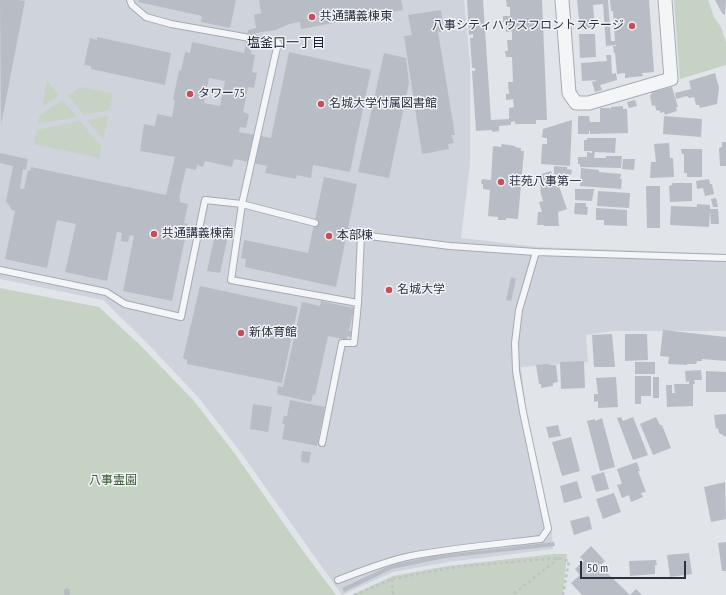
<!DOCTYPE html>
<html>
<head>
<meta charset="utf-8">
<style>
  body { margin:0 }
  #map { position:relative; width:726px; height:595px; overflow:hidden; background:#e1e4e9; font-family:"PT Sans Narrow",sans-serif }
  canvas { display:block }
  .scale { position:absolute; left:580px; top:561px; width:106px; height:18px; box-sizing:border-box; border:2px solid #2a3140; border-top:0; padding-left:5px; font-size:12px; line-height:14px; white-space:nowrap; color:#2a3140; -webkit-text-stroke:3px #f1f3f6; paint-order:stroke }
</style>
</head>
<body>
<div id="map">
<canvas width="726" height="595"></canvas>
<div class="scale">50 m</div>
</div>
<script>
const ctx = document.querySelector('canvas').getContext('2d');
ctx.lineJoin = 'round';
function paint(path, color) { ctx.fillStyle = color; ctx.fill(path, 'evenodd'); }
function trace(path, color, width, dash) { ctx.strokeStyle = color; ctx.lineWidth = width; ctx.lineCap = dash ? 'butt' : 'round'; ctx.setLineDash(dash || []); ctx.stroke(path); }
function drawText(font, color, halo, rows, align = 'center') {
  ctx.font = font + ' "PT Sans Narrow","Noto Sans JP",sans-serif'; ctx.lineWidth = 3; ctx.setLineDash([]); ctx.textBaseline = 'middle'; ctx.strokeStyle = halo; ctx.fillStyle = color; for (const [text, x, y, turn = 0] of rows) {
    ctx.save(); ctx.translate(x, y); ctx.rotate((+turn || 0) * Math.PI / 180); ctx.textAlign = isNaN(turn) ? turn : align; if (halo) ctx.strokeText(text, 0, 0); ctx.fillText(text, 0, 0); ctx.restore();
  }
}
paint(new Path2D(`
  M0,0H464L470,64V164L461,238L538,247L726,254V331H613L586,335L588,362L521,367L526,412L552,533L553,549L448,562L393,572L342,595L239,450L198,397L147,343L103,300L0,279Z`), '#cfd3db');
paint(new Path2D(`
  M674,0H708L714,17L721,27L726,43V65L680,79Z
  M47,80L59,95L42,107Z
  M81,87L113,94L109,110L84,115L68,96Z
  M62,100L77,117L38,124L40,115Z
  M108,116L103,139L87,120Z
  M80,121L101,147L99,158L34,144L37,130Z
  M0,288L99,307L142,347L194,401L235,454L303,551L336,595H0Z
  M554,554H567L563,595H352L393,576L448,566Z`), '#c6d2c3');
paint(new Path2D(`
  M0,0H18L25,1L1,125Z
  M139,0H236L230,28L201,22L202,16L138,2Z
  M259,0H401L403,10L301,29L300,22L289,24L276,30L257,33L254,35L251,54L255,55L252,72L257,73L254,88L248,87L243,112L249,114L246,128L240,127L239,132L271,138L289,52L371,70L350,172L313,165L311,178L297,175L296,179L265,173L267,166L234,159L232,167L205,161L203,167L197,165L196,170L186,168L179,198H180V202L188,204L184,223L188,224L172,301L123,291L134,236L130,235L128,242L121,241L122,233L117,232L107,281L65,272L76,224L57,220L47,268L5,259L15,211L12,210L6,201L13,166L0,163V153L28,159L26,170L23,169L20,189H24L28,170L30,171L31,167L166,195L175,157L140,151L144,124L155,126L157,114L172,117L175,100H173L179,70L181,71L185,52L190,53L192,42L244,53L248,30L256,28L254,15L261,13ZM209,78L225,81L220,106L204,103Z
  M467,0H483L491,120L509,119V108L514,107L513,99L506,100V94H509L508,82H513L512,57H506L505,51H508L507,40H512V31L506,32V22H503V16H510V7H507L506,0H542L547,120H536V124H515V121L511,122V125L499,126V131L492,132V130L476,131L472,71H475V68H472L470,38H473V34L469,35Z
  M577,0H608L611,41H615L613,11H611L610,0H649L654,72L642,73L643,76L625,78V73L617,74L615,53H614L613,46H616V45L606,46L603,4L593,5L595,28L580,29Z
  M715,0H726L725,15L722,13Z
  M441,10L444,31L438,32L455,135H451L454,143L448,144L449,149L422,154L404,36L412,35L408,15Z
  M579,34H595L596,57L580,58Z
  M97,37L171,53L165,85L91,69V66L84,65L90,38L97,40Z
  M384,53L406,58L409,83L389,178L358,172Z
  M606,55H611L612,74L616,73L617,80L600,85L602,90L595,92L592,82L597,80L582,81L581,63L607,61Z
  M715,73L719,88L717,104L700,108L699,105H696L694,97L689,98L687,96L676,99L675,93L691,89L689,81Z
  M672,87L678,107H676L677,111L665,115L664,112L660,113V111L656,110L655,105L652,106L650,95L652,94L651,92Z
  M635,100L637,106L629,108L627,102Z
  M623,106V109H627L628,133L590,134V131H589V134H578V116H589L590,122H600V108H610V109H611V107Z
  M664,116L702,119L701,137L663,134Z
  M572,120L570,166L541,164L542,145L543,144H547V138H543L544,137H542L543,129Z
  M587,138H616L615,153L595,152L594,158H606V156H622L621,168L580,167V164H578V157H587V152L592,153V151H584V140H587Z
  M722,142H726V166H720L719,148L722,147Z
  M669,143L670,158H673L674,177L650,178L651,162H656L654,144Z
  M502,144L515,146V147L521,148V151H524L518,219L506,218V220H498V217L488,216L490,190L483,189V184H481L482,179L491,180L493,146L501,147Z
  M681,149H702V177H687V173H684V154H682Z
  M623,159H635L634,170L622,169Z
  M554,166L567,167V169L572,170L571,175L567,174V176L554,175Z
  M581,168L599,170V172L621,174L620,179H622L621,189L580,186Z
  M551,171L553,176L555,175L567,209L558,212L559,226H544V225H537L538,212H542L539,202L543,201L540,190H541L540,185L543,184L541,174Z
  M324,177L357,184L336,287L245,267L246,259L241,258L244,240L308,253Z
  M709,179L710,184H712L714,194L705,196L703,188L697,189L696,181Z
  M672,183H692V201L670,202L669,186L672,185Z
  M646,186H660V228H647Z
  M575,189H594L592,201L575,200Z
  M598,191L630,193L629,208L597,206Z
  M716,198L718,207H713L711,199Z
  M575,203H586V207H588L587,215L574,214Z
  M697,204L710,205V209H718L719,224H711L710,211L709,227L670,225L671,206L697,207Z
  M596,208L627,210V226L604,225V220H596Z
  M217,225L230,227L220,273L207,271Z
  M511,277L516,279L511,301L506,300Z
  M200,286L298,307L282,383L187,364V360L183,358Z
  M321,301L354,308L349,331H352L351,337L347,336V340L328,336L315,395L313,394L311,402L277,394L278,386L283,387L302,302L320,306Z
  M663,330L726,337V361L702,359V361H697L696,364H687V365L668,364L669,357L660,356Z
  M612,334L615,367H594L592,335Z
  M625,334H647L648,360L625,361Z
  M584,361L585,388L561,389L560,362Z
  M635,362H655V374H635Z
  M548,364L549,365H556L558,382L553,383V386L541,388V384H539L536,365Z
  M701,370L702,380H694L695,384H693V406L667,407L666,385H672V393H675L674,384H689V381L686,382L685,371Z
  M706,371L726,372V392H706Z
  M635,376H651V396H641V404H635Z
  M616,377L618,407L598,408V401L594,402V394H598L596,378Z
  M653,377H659V398H653Z
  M290,400L325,407L317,446L282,439L285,424H282L284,416H287Z
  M253,404L272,407L268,432L250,429Z
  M726,414V437L719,433L718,428L716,429L714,415Z
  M621,417L623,421L633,417L648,455L633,460L617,418Z
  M656,417L660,425H662L671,448L653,455L640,424Z
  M602,418L615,467L600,471L587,421L595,419V421Z
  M558,425L561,436L549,438L546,427Z
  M571,437L580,471L562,476L552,442Z
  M302,451L311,452L309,463L301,462Z
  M637,462L640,471H638L646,492L641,493L643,497L631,502L629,495L622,498L617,485L622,484L617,469Z
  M604,472L609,489L596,492L591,476Z
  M577,481L582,498L564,503L560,486Z
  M725,482L726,519L711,522L704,487Z
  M614,493L621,512L603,519L596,499Z
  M589,516L592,529L574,535L570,521Z
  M554,542L555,546L445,558L392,569L344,592L342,588L391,565L434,556Z
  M726,542V571H722L718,543Z
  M591,546L605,561L600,566L630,595L636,589L642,595H582L571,583L580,575L575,569L584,561L580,557Z
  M689,553L692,574L670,577L667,555Z
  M656,560L657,565H655V574L630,576L629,561Z
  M63.5 592a3.5 3.5 0 1 1 7 0a3.5 3.5 0 1 1-7 0Z`), '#b8bdc5');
const service = new Path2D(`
  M130,0L132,5L146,17L171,24L278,43L242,204L231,280L358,303
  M347,232L361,235L450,246L536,252L726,258
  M0,270L106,292L125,304L181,317L205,200L242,204L315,223
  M322,443L342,343H354L358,303L361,235
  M338,580C362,571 386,561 411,556C454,548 498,544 541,539L548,529L523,412L516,371L515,343L519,310L536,252`);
const minor = new Path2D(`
  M562,0L569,93L576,103H589L671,79L665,0`);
trace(service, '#a6abb3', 8);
trace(minor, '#a6abb3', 15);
trace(new Path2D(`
  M559,558L569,561L563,595
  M392,579L393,595
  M354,595L392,579L455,567L559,558L512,595`), '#bfc2c7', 2.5, [3, 3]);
trace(service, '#f4f5f7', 6);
trace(minor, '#f4f5f7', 13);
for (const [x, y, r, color] of [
  [312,17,4,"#c74d5a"],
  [632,26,4,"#c74d5a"],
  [190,94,4,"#c74d5a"],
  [321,104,4,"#c74d5a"],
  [501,182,4,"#c74d5a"],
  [154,234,4,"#c74d5a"],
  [329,236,4,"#c74d5a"],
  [389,290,4,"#c74d5a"],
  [241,333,4,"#c74d5a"]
]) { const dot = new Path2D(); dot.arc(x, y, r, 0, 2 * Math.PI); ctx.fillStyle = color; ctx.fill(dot); trace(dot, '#f1f3f6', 1.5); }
drawText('12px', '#2a3140', '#f1f3f6', [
  ["共通講義棟東",320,17],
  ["八事シティハウスフロントステージ",624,26,"right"],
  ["タワー75",198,94],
  ["名城大学付属図書館",329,104],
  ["荘苑八事第一",509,182],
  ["共通講義棟南",162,234],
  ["本部棟",337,236],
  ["名城大学",397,290],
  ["新体育館",249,333]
], 'left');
drawText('12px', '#3d5b38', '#f1f3f6', [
  ["八事霊園",113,481]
]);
drawText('13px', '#1c2231', '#f1f3f6', [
  ["塩釜口一丁目",286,43]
]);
</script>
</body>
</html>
